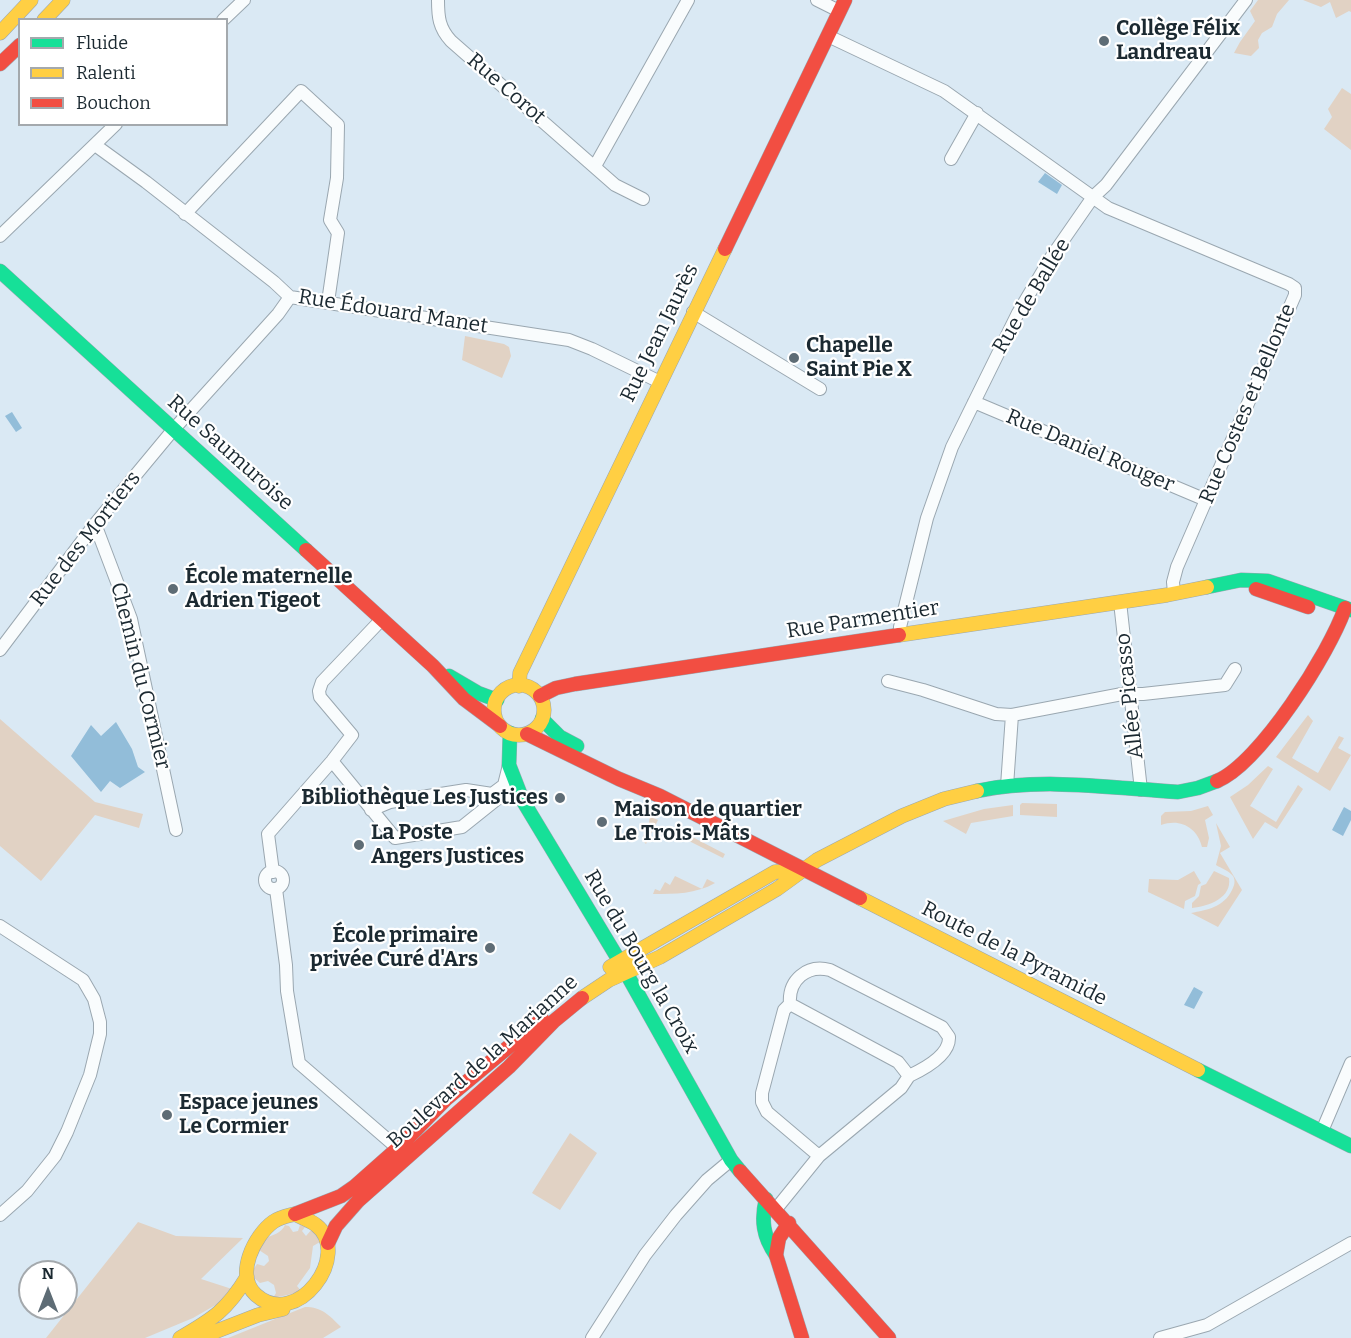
<!DOCTYPE html>
<html>
<head>
<meta charset="utf-8">
<style>
  body { margin:0 }
  #map { position:relative; width:1351px; height:1338px; overflow:hidden; background:#dae9f4; font-family:Bitter,serif }
  canvas { display:block }
  .legend { position:absolute; left:18px; top:18px; width:210px; height:108px; box-sizing:border-box; background:#fff; border:2px solid #a4a9ad; margin:0; padding:8px 10px; list-style:none; font-size:18px; color:#1b2931 }
  .legend li { display:flex; align-items:center; gap:12px; height:30px }
  .legend b { width:30px; border:2px solid #a4a9ad }
  .north { position:absolute; left:18px; top:1260px; width:60px; height:60px; box-sizing:border-box; background:#fff; border:2px solid #a4a9ad; border-radius:50%; rotate:0deg; font-size:16px; font-weight:700; line-height:24px; text-align:center; color:#1b2931 }
  .north::after { content:''; display:block; margin:auto; width:21px; height:27px; background:#5e6c75; clip-path:polygon(50% 0,100% 100%,50% 72%,0 100%) }
</style>
</head>
<body>
<div id="map">
<canvas width="1351" height="1338"></canvas>
<ul class="legend">
<li><b style="height:8px;background:#16e098"></b>Fluide</li>
<li><b style="height:8px;background:#ffcf43"></b>Ralenti</li>
<li><b style="height:8px;background:#f24e42"></b>Bouchon</li>
</ul>
<div class="north">N</div>
</div>
<script>
const ctx = document.querySelector('canvas').getContext('2d');
ctx.lineJoin = 'round';
function paint(path, color) { ctx.fillStyle = color; ctx.fill(path, 'evenodd'); }
function trace(path, color, width, dash) { ctx.strokeStyle = color; ctx.lineWidth = width; ctx.lineCap = dash ? 'butt' : 'round'; ctx.setLineDash(dash || []); ctx.stroke(path); }
function drawText(font, color, halo, rows, align = 'center') {
  ctx.font = font + ' Bitter,serif'; ctx.lineWidth = 4.5; ctx.setLineDash([]); ctx.textBaseline = 'middle'; ctx.strokeStyle = halo; ctx.fillStyle = color; for (const [text, x, y, turn = 0] of rows) {
    ctx.save(); ctx.translate(x, y); ctx.rotate((+turn || 0) * Math.PI / 180); ctx.textAlign = isNaN(turn) ? turn : align; if (halo) ctx.strokeText(text, 0, 0); ctx.fillText(text, 0, 0); ctx.restore();
  }
}
paint(new Path2D(`
  M1258,0H1289L1277,14L1272,27L1262,33L1258,40L1259,48L1251,56L1234,53L1240,42L1255,21L1250,11Z
  M1303,0H1351V12L1349,11L1336,18L1330,2L1321,7Z
  M1342,88L1351,94V150L1324,129L1332,117L1328,109Z
  M465,336L504,344L509,347L511,356L502,378L462,360Z
  M1308,715L1313,721L1292,758L1318,773L1339,736L1344,738L1338,748L1351,755L1330,791L1276,757Z
  M0,719L95,802L143,814L139,828L95,815L41,881L0,846Z
  M1268,766L1273,769L1250,806L1252,807L1276,822L1298,785L1303,789L1277,829L1265,822L1253,839L1230,797L1248,785Z
  M1022,803L1057,804V817L1020,815V805Z
  M1013,805V816L971,823L966,834L943,821L984,809Z
  M1208,806L1213,815L1205,820L1209,838L1207,847H1202C1197,827 1180,818 1161,825V816L1165,812L1191,811Z
  M650,816L658,820L646,844L642,840L644,834L647,835Z
  M1216,823L1230,847L1220,853L1242,890L1218,927L1191,913C1207,910 1224,907 1232,890C1234,886 1236,881 1233,876C1229,871 1221,868 1216,865L1221,846Z
  M679,830L725,854L723,858L677,835Z
  M1194,871L1201,883L1198,885L1195,896L1185,901L1184,909L1148,892L1149,879L1178,880Z
  M1214,871L1229,878C1232,898 1209,906 1192,908V903L1199,896L1201,886L1206,884Z
  M675,876L702,889L707,879L715,883C696,894 675,894 653,894L655,889L660,891L665,882L670,885Z
  M570,1133L597,1153L560,1210L532,1193Z
  M138,1222L176,1236L243,1238L201,1279L232,1289L219,1303L193,1318L145,1338H46Z
  M285,1225L289,1226L293,1232L298,1231L300,1225L305,1227L302,1231L306,1236L312,1229L320,1242L313,1246L310,1268L297,1286L302,1292L273,1298L276,1293L274,1285L268,1281L260,1283L253,1277V1270L257,1264L264,1266L269,1261L268,1256L259,1250L264,1238C273,1236 282,1232 285,1225Z
  M305,1307C322,1307 329,1315 341,1327L323,1338H228Z`), '#e1d2c4');
paint(new Path2D(`
  M1045,173L1062,185L1057,194L1038,182Z
  M12,412L22,428L16,432L5,416Z
  M116,722L132,749L138,767L145,772L120,788L110,781L101,792L71,756L91,725L101,736Z
  M1344,807L1351,811V820L1343,836L1332,830Z
  M1194,987L1203,992L1194,1009L1184,1005Z`), '#92bdd9');
const street = new Path2D(`
  M438,0C438,17 439,28 451,41L615,185L643,199
  M817,0L839,11
  M223,20L244,0
  M828,36L944,91L1108,208L1289,284L1295,288V295L1177,567L1173,582L1174,593
  M95,145L146,182L274,282L290,297L569,340L592,349L660,382
  M951,159L977,113
  M595,166L688,0
  M185,214L301,91L338,125L337,178L330,220L338,233L328,302
  M0,236L116,124
  M693,312L820,389
  M974,402L1206,500
  M95,524L131,619L176,830
  M1120,602L1141,790
  M901,635L900,627L927,518L952,447L1018,313L1050,259L1093,197L1106,185L1246,0
  M0,650L95,524L173,430L278,314L290,297
  M888,681L923,690L996,714L1012,715L1122,694H1143L1225,685L1235,669
  M332,761L395,838L462,827L497,799L517,787
  M1007,786L1012,715
  M371,810L390,802L466,790L492,794L504,785L509,765
  M265 880a9 9 0 1 1 18 0a9 9 0 1 1-18 0Z
  M273,872L268,834L332,761L352,735L320,697L319,691L322,682L382,619
  M276,889L286,965L287,991L299,1063L402,1152
  M0,926L83,980L94,999L100,1022V1034L90,1075L67,1132L55,1156L27,1191L0,1215
  M790,1004C788,980 807,964 830,970L942,1027L949,1037C950,1055 924,1069 909,1076
  M1322,1131L1351,1063
  M776,1209L819,1156L901,1088L909,1076L898,1062L790,1004L784,1010L762,1093V1102L767,1112L819,1156
  M592,1338L645,1255L676,1215L707,1180L731,1160
  M1160,1338L1207,1325L1351,1243`);
const fast = new Path2D(`
  M0,271L306,550
  M1207,587L1241,580L1268,581L1351,610
  M449,676L478,693L497,700
  M542,719L560,737L577,746
  M510,733L509,765L523,801L620,962L731,1160L740,1171
  M977,791C1042,777 1112,788 1178,792L1198,788L1217,781
  M1198,1070L1351,1146
  M766,1199C761,1220 763,1237 776,1255`);
const slow = new Path2D(`
  M44,20L63,0
  M0,33L31,0
  M899,635L1167,595L1207,587
  M494 710a25 25 0 1 1 50 0a25 25 0 1 1-50 0Z
  M519,686L520,673L725,249
  M860,898L1198,1070
  M610,967L775,872L801,870
  M582,998L609,980L660,957L777,889L817,860L902,816L944,799L977,791
  M295,1214C302,1218 310,1220 316,1225C353,1254 297,1331 256,1295C234,1275 255,1235 273,1222C280,1217 287,1216 295,1214Z
  M180,1338C213,1319 227,1310 247,1277
  M199,1338L258,1315L283,1309`);
const jam = new Path2D(`
  M0,64L20,45
  M725,249L845,0
  M306,550L433,666L464,699L500,726
  M1256,589L1308,607
  M540,696L556,688L575,684L899,635
  M527,734L619,779L660,796L860,898
  M1217,781C1260,763 1330,652 1345,608
  M740,1171L889,1338
  M295,1214L341,1196L354,1187L398,1148L446,1099L542,1019
  M789,1223L779,1238L776,1255L802,1338
  M328,1243L336,1226L358,1201L509,1067L554,1021L582,998`);
trace(street, '#9aa7b0', 14);
trace(fast, '#9aa7b0', 15);
trace(slow, '#9aa7b0', 15);
trace(jam, '#9aa7b0', 15);
trace(street, '#f9fcfd', 12);
trace(fast, '#16e098', 14);
trace(slow, '#ffcf43', 14);
trace(jam, '#f24e42', 14);
for (const [x, y, r, color] of [
  [1104,41,6,"#5e6c75"],
  [794,358,6,"#5e6c75"],
  [173,589,6,"#5e6c75"],
  [560,798,6,"#5e6c75"],
  [602,822,6,"#5e6c75"],
  [359,845,6,"#5e6c75"],
  [490,948,6,"#5e6c75"],
  [167,1115,6,"#5e6c75"]
]) { const dot = new Path2D(); dot.arc(x, y, r, 0, 2 * Math.PI); ctx.fillStyle = color; ctx.fill(dot); trace(dot, '#fff', 2); }
drawText('bold 21px', '#1b2931', '#fff', [
  ["Collège Félix",1116,29],
  ["Landreau",1116,53],
  ["Chapelle",806,346],
  ["Saint Pie X",806,370],
  ["École maternelle",185,577],
  ["Adrien Tigeot",185,601],
  ["Bibliothèque Les Justices",548,798,"right"],
  ["Maison de quartier",614,810],
  ["Le Trois-Mâts",614,834],
  ["La Poste",371,833],
  ["Angers Justices",371,857],
  ["École primaire",478,936,"right"],
  ["privée Curé d'Ars",478,960,"right"],
  ["Espace jeunes",179,1103],
  ["Le Cormier",179,1127]
], 'left');
drawText('21px', '#1b2931', '#fff', [
  ["Rue Corot",506,89,41],
  ["Rue de Ballée",1032,296,-59],
  ["Rue Édouard Manet",393,312,9],
  ["Rue Jean Jaurès",660,333,-64],
  ["Rue Costes et Bellonte",1248,404,-67],
  ["Rue Daniel Rouger",1090,451,23],
  ["Rue Saumuroise",230,453,42],
  ["Rue des Mortiers",86,539,-52],
  ["Rue Parmentier",863,620,-9],
  ["Chemin du Cormier",140,676,76],
  ["Allée Picasso",1130,696,-96],
  ["Route de la Pyramide",1014,954,27],
  ["Rue du Bourg la Croix",641,962,60],
  ["Boulevard de la Marianne",483,1062,-42]
]);
</script>
</body>
</html>
